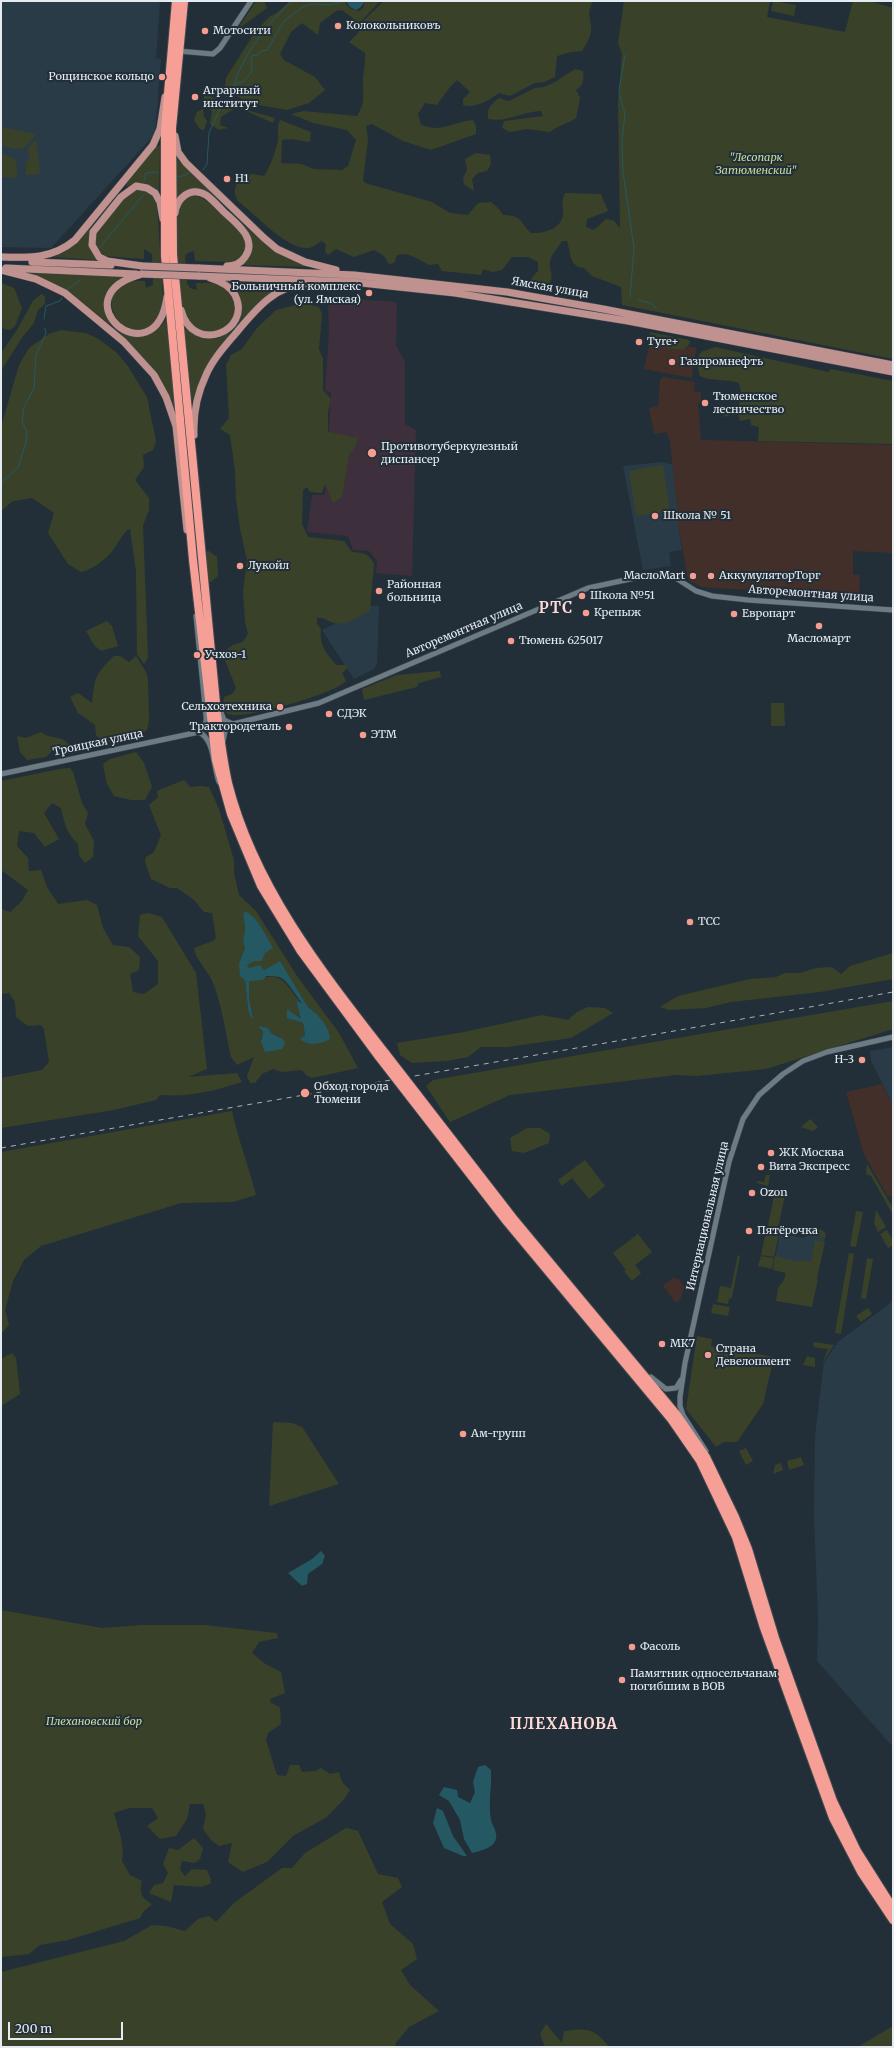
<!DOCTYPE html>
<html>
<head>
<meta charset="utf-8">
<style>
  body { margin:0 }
  #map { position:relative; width:894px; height:2048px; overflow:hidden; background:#232f38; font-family:Merriweather,serif }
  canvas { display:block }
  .frame { position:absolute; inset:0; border:2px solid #e4ebf1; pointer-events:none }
  .scale { position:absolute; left:8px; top:2022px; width:115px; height:18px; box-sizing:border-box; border:2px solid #e4ebf1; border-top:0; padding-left:5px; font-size:12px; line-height:14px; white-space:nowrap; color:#e4ebf1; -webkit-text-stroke:3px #232f38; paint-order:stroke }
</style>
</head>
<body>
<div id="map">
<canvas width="894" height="2048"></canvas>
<div class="frame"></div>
<div class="scale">200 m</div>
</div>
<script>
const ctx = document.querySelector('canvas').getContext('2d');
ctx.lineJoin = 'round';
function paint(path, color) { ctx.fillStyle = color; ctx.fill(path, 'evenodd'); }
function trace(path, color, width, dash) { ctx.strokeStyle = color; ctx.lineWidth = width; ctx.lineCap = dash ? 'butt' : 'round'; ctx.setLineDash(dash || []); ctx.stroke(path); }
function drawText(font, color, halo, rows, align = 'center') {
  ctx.font = font + ' Merriweather,serif'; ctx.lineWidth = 4; ctx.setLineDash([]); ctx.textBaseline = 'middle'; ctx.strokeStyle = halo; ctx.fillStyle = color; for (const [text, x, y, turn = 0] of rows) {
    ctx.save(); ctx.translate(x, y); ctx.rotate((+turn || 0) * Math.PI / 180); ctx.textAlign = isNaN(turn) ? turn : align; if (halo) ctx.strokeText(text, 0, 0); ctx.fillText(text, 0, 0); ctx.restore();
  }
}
paint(new Path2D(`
  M1,1H160L156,58L161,59L155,134L51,248L1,247Z
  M662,462L673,465L678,515L677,517L682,550L669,552L671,566L643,570L623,466Z
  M370,606H379L377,664L374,669L354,679L322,630Z
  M893,1047V1105L871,1061L870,1051Z
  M780,1233L802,1238L812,1235L825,1238L817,1278L773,1270Z
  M893,1301V1747L817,1661L818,1619L814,1517L815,1436L824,1362L838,1342Z`), '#293b47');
paint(new Path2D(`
  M654,341L658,344L685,349L689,346L696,348L692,378L644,369L650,343Z
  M663,377L695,382L694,391L701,392V402L698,403L701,440L893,445V553L853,551V575H860L859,597L702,587L688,580L677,517L678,515L670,441L666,432L654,434L649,408L658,406L660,380Z
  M882,1084L893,1105V1195L888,1197L864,1154L846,1092Z
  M673,1278L679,1279L684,1287L681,1298L676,1303L663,1286Z`), '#432f2a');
paint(new Path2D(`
  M328,297L397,302L396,345L405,362V424L416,430L412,576L376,573L377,561L369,551L353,550L348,536L307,532L312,495H325L331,393L325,390L329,333Z`), '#3e2f3c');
paint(new Path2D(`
  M256,1H264L267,8L238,29Z
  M290,1H345C347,8 352,10 359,11L363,8L365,1H380L354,29L351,26L353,18L342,10L336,11L320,23L318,35L302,23L291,32L280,54L284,60L315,77L325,90L309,103L287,110L247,103L225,87L226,78L255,32L269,17L278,12Z
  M384,1H593C587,14 590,14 591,27C592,35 586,45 582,51L571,52L557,56L555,77L544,82L535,83L510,96L499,93C489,100 475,109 463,105V99L470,92L457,80L450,87L437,105L425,103L418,114L421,125C445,133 451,122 473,120L476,126V134L431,150L403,141L372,124L366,126L368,140L363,180L365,183L432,202L450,213L468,215L478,203L491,202L498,208L503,215C524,216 518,221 531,233C543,234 562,229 563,214C563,205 561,201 565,193L601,194L608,211L587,219L586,227L594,230L606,219L614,221L620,228L618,103L622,54L618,43L624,1H770L767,17L845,32L853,1H869L893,8V359L622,305L621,287L592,276L584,268C569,267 571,253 567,241H562C558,248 552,253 550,261C548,271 557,277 546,288L535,286L531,279L538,271V262L528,257H512L502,270L493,272L483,269L481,275L442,271L438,264L429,265C418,259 409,252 397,255L394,263L389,264L384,256L374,250L354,257L336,249L328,255L325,252L326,244L321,241C317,244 313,248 308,248C287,250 254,213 238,201C232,191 235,185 242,176L252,174L264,176C270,167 275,153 278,141C279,133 276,128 280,120L311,132L310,141L308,142L292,139L282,140L281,163L301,164L314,169L342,170L348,166L356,140L347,130L313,123L291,114L303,111L357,116C365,104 363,95 363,82C363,72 366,63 365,53L349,42L358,33L364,20Z
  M773,1L796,5L794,16L771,11Z
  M575,69L583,71C584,80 584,85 576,90L580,98L576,118C568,124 558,125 550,132L527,129L510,132L502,128L504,121L543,116L541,111C523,111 507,123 488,119C487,108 490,105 499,98L509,101L535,88L544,87L555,82Z
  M204,93L226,104L275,118L273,123L244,110L235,108L221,117L220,125L228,128L219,130L210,124L212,111L204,104Z
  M203,109L204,117L207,121L204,130L200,129L194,120L197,112Z
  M1,127L35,134V136C22,152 21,151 1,145Z
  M36,139L40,174L26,175V163L30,158L27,150Z
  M157,145L160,146L159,191C146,186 142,179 126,187L127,182Z
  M1,153C18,159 17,160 17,178L2,177Z
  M476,153L490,155L491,164L487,171L478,173L472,179L474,191L464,184L463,178L467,170L465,159Z
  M176,158L209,190L213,196L185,192L176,199Z
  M138,189L151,192L157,203L163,299L160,316C156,320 151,326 146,328C114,343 89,277 145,281L146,288L153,285L152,254L144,249V259L105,256L96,247L95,235L118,203Z
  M195,195C208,198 244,230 246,244C246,248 244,252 242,256L232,262L195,261L194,251L188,253L185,256L187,283L190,288L197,290L196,283C203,283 211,282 218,284C237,291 242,321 221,330C213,333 199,333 193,326C189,322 185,315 184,310C179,294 173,214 182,201C185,197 191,196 195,195Z
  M95,223C85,238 88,247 98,260L53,257L61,253Z
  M245,226L251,232L311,267L242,265C254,251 253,242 245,226Z
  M29,273L122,277C111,287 99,297 106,314C107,319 110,322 111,326L70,292Z
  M224,280L297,281C268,292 256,304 236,326C237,324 239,319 240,315C245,299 234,290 224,280Z
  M1,283L14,288L22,308L15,326L10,330L4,329L1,325Z
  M41,294L45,296V304L38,310L34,323L21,339L1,371V353L17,330L33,301Z
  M303,303L319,307L322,314L319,349L323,359V390L331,399L328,412V432L358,438L355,447L349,455L342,497L333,503L325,484L322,493L310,492L307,487L303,490L302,524L308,537L344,541L352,552C363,553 369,553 374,564L370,610C359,616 345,628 331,622C325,620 324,617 317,618V624L321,629C319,645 326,653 336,665H346L348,667L342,673L346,681C334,694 251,717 233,715C228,714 226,713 223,709L224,697L232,694L236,688L225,660L226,650L233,645L243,642L248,634L245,622L243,592L247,560L240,529L236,499L235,471L230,435L220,429L229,418L226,365L231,355L242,349L257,328L276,310Z
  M166,319L175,408V410L150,366L119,332C141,341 154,337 166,319Z
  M183,326C192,335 204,341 218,338C223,337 228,332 232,331L201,378L191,405Z
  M61,330L85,333L97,338L116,352L127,365L147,397L156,441L153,450L143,455L144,467L135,480L149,498V510L143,525L148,658L144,664L137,654L136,571L130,529C124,530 116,547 111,553C102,562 93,569 81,572L68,564L48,533L54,513L32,498L13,501L1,511V427L19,365L29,348L49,334Z
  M650,332L689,340L690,343L685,349C672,351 653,346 650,332Z
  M715,347L828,372L831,369L893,381V444L758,441L759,427L751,425L750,419L740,421L738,413L724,417L725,413L731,406L739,405L741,392L739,383C726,378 712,382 700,376L696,361L701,352Z
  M663,465L670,511L636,516L629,471Z
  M209,551L217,557L218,576L211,582L209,581L206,552Z
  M107,621L112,626L118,646L101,651L94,645L86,631Z
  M114,656H120L129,662L136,656L146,672L148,679L149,721L147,730L140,736L104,743L96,735L95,725L78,713L70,697L78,693L92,703C95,676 95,675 114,656Z
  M440,671L441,677L419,683L417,687L364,700L362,689L397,675Z
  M771,703H784L785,726H771Z
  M41,732C52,741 65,733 72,750H53L46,757L27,760L20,752L17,736L26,738Z
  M136,752L144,763L152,787L145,800H131L114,796L107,784L103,764L110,759Z
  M70,768L73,772L82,803L88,813L85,824L94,841L93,857L85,863L79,855L78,844C67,834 64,823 61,808L52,803L44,813L59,839L45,847L34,833L19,831L17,846L28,858L29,871L41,870L47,887L58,904L87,900L97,905L103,928L113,945L129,947L140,957L139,970L130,974L133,992L144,994L158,984V961L138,936L140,915L148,913L162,917L196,973L207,1069L188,1077L237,1073L242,1082C214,1091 189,1097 160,1095L156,1100L114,1110L1,1128V1078L42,1070L49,1062L44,1029L41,1025L28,1026L16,1017L15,1002L9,993L1,994V909L10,912L22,901L28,890L1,870V781L59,769Z
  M184,780L190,787L201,786L209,787L219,809L234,860V873L239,895L256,911L297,976L339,1033L358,1068L312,1078L306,1075L302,1070L282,1072L273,1069L262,1074L255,1083H250L247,1076L254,1057L237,1065L231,1057C226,1034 222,1008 214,985C210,972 195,960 194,948L213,941L216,938L212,913L204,912L194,900L177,888H170L151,879L145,862L146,857L154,852L161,835L149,805L158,797L157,791ZM244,911C267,929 263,934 262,961H255L247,965L249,969L260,965L264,970L280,961L308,1007L314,1011L320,1019L304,1042L301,1038L305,1035L303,1023L293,1020L287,1010L301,1019L296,1001L302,1004C282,981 285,970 249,981V998L253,1018L248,1009L245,980L239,963L245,948C241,940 245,936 245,928C245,921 242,918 244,911ZM268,1028L271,1033L283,1039H261L263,1032L260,1029Z
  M893,953V979L820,992L731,1002L706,1008L669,1010L660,1007L678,996L750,979L776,977L785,973H800L816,968L832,967L841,974L850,966Z
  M893,1001V1029L766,1069L697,1076L676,1075L510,1095L450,1122L426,1086L433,1080Z
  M588,1007L605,1008L613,1013L571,1038L507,1047H481L468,1057L447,1061L412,1063L400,1055L397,1043L464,1032L542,1015L568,1020L577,1012Z
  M232,1111C238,1139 249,1167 256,1195L233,1202L181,1203L41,1246L24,1260L13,1281L5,1310L9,1325L1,1334V1152Z
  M810,1119L818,1127L813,1131L801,1127Z
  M527,1128H540L550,1134L549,1143L524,1153L512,1151L510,1138Z
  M585,1160L605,1186L589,1199L572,1178L562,1186L558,1180Z
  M867,1164L893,1208V1215L871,1176L866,1174Z
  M766,1175H770L768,1186L757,1183V1181L764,1182Z
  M777,1194L785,1195L778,1228L768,1226L774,1196Z
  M876,1210L886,1227L878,1232L874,1223Z
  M856,1211L863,1212L856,1247L850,1246Z
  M807,1227L822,1230L826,1234L825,1238L812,1235L807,1237Z
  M887,1230L893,1241V1245L888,1248L880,1234Z
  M766,1232L779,1234L774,1257L761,1255Z
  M638,1234L652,1252L635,1265L641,1273L632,1281L624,1271L626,1270L613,1253Z
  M815,1240L825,1242L817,1278L812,1277L818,1279L812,1307L776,1301L778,1288L784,1280L786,1273L773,1270L775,1256L799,1262L800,1260L811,1262Z
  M849,1253L854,1254L841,1334L835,1333Z
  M738,1255L740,1256L732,1298L729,1299L728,1304L717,1302L720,1286L731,1288Z
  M761,1256L774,1258L772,1269L758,1266Z
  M867,1258L873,1259L866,1299L861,1298Z
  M713,1304L730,1307L728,1316L711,1313Z
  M868,1308L872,1314L861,1322L856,1316Z
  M697,1336L712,1339L711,1346L774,1357L763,1404L737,1442H724L716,1447L686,1409Z
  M813,1342L834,1345L822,1363L828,1349L814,1347Z
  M12,1353L16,1358L20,1394L1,1406V1359Z
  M807,1356L815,1358V1367L803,1365Z
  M273,1422L292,1423L302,1427L339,1484L269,1506Z
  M746,1448L753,1461L746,1465L739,1451Z
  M801,1457L804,1465L789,1470L787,1461Z
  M781,1463L783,1470L773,1474L775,1465Z
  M1,1610L102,1628L143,1625H204L277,1633L278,1638L259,1642L252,1653L264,1663L281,1672L285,1693L270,1699L271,1703L280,1707L281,1724L268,1733L266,1740L277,1775L286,1776L290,1765H299L302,1772L315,1771L321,1768L330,1774L339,1772L342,1782L350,1790L344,1799L327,1817L293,1836L267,1862L243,1872L228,1862L232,1843L219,1846L211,1840L203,1829L206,1814L203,1804H190L187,1819L176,1836L160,1839L147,1826L158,1818L152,1808H129L114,1813C118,1829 125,1844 122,1861L130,1875L142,1881C139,1893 141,1898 152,1904L143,1912L140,1918L68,1940L40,1945L29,1954L1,1957Z
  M346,1828L358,1831L378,1874L398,1878L402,1887L382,1902L390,1924L413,1944L417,1959L401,1970L410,1985L439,2011L409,2027L395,2044L396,2047H1V1972L124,1941L152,1925L166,1926L185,1931L198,1919L209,1916L216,1922L234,1903L282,1868H292L305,1853Z
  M194,1838L203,1848L200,1859L195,1863L182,1861L180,1870L185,1876L192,1869L207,1870L211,1880L210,1884L201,1887L174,1885L171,1902L149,1893L154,1885L163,1883L168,1873L163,1864L169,1848L178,1850Z
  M546,2024L562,2043L564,2031C588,2028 594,2028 609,2047H545L540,2034Z
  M893,2026V2047H858Z`), '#394229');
paint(new Path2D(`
  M346,1H365L361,7L356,10L350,7Z
  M244,911C259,917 265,935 273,948L265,953L262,961H255L247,965L249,968L260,965L264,970L280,961L308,1007C317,1013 330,1027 330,1039C321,1044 309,1047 300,1039L305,1035L303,1023L287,1018V1009L301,1019L296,1001L302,1003C296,996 287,979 279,977C275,976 270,976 266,976L263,980L249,981V998L253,1018H251L248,1009L245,980L240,976L239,963L245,948C241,940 245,936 245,928C245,921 242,918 244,911Z
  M258,1026L268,1028L271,1033L283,1039L285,1044L282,1049L265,1052L261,1042L263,1032Z
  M321,1551L325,1556L322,1564L308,1574L307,1584L302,1586L288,1573L312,1559Z
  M485,1765L491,1770C492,1786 488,1803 491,1820C493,1828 500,1834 494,1843C490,1849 479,1851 472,1853L464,1839L460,1820L449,1801L439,1795L444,1787L457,1790L458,1797L470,1803L475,1792L473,1782L478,1767Z
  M437,1808L443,1811L453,1836L467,1856H463L444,1848L433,1823Z`), '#245863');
trace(new Path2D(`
  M233,88C243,54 266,25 292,1
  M619,91L625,55
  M619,93L625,114L622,141L623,172L634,248L630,297
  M226,97L236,84L244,81L252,71L251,59L253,55L257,56L261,51L267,50L284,21L303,7L311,4L330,5L346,1
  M203,170L207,164L209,133L223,103
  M176,176L180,177L189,173
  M144,181L146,173L158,172
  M100,247L144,194
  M68,289L80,280
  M638,300L651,303L657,309
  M44,319L46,306L60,301L62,298
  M1,483L18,467L26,443L27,432L22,421L24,407L34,388L36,355L46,333L45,328`), '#245863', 1);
const minor = new Path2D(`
  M178,51L213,54L220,48L251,1
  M220,710L224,720L233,724
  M233,724L319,703L588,588L649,575H671L696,591L712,596L748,600L893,610
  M199,732C215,740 213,767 219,782
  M223,741L225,731L233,724
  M1,774L199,732C205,727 207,723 206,716L196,616
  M651,1377L666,1389L676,1388L681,1380
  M706,1451L683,1415L680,1406V1397L685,1363L729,1162L743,1119L759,1095L783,1074L803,1061L827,1052L893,1037`);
const major = new Path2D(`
  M175,136L178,152L186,163L264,238L277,249L305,262L336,270
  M175,213C177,198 190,186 206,195C212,199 218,206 224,212C236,223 258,239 245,257C241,263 235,266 227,266
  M1,257C29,258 52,259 75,240L153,145L160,129L165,97
  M32,262L111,265
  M142,266L107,261L99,257L92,245L93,232L121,197L136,186L147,188L155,193L160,202L163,219
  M6,268L136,274
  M198,268L354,275L507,292L603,309L893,365
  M1,270L36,279L65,293L124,342L154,375L166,397L176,426L187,530
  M142,274C56,297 155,381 167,297
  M198,276L352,282L455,293L628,321L893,372
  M181,310C193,356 253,331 235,295C230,286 220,281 210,278
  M194,435C193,414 197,394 206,375C213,359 225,346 236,333C256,309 275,285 309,283`);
const highway = new Path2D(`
  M176,1L165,128V256L193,560L216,760L231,814L261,886L300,950L379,1057
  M184,1L172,128L173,255L217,714C220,737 223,760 228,783C254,886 322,972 386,1054
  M417,1094L513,1218L677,1415L706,1457L735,1517L748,1549L775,1638L833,1801L857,1851L893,1908
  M410,1097L507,1222L671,1419L700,1461L736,1537L764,1628L833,1818L861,1872L893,1920`);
trace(minor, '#404a51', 6);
trace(major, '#404a51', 8);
trace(highway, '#404a51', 10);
trace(minor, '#6d7b85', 5);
trace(major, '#bf918f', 7);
trace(highway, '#f59f96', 8);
trace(new Path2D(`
  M1,1148C298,1095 596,1046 893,992`), '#a9b1b8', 1, [5, 5]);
const majorBridge = new Path2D(`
  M142,266L198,268
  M142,274L198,276`);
const highwayBridge = new Path2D(`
  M386,1054L417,1094
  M379,1057L410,1097`);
trace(majorBridge, '#404a51', 8, []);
trace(highwayBridge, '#404a51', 10, []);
trace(majorBridge, '#bf918f', 7);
trace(highwayBridge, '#f59f96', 8);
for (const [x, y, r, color] of [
  [338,26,4,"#f59d90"],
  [205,31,4,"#f59d90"],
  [162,77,4,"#f59d90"],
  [195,97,4,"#f59d90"],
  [227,179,4,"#f59d90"],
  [369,293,4,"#f59d90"],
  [639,342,4,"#f59d90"],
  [672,362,4,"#f59d90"],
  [705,403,4,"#f59d90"],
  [372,453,5,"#f59d90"],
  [655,516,4,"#f59d90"],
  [240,566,4,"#f59d90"],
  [693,576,4,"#f59d90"],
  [711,576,4,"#f59d90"],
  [379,591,4,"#f59d90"],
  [582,596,4,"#f59d90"],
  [586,613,4,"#f59d90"],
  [734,614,4,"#f59d90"],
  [819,626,4,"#f59d90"],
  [511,641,4,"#f59d90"],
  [197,655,4,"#f59d90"],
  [280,707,4,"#f59d90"],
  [329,714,4,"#f59d90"],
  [289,727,4,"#f59d90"],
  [363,735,4,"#f59d90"],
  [690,922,4,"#f59d90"],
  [862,1060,4,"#f59d90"],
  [305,1093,5,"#f59d90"],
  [771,1153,4,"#f59d90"],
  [761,1167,4,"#f59d90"],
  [752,1193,4,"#f59d90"],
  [749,1231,4,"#f59d90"],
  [662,1344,4,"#f59d90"],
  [708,1355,4,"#f59d90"],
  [463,1434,4,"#f59d90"],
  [632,1647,4,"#f59d90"],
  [622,1680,4,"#f59d90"]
]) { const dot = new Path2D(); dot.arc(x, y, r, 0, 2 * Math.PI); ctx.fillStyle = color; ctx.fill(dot); trace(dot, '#232f38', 1.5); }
drawText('11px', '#e4ebf1', '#232f38', [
  ["Колокольниковъ",346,26],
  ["Мотосити",213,31],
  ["Рощинское кольцо",154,77,"right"],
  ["Аграрный",203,91],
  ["институт",203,104],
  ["Н1",235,179],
  ["Больничный комплекс",361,287,"right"],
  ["(ул. Ямская)",361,300,"right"],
  ["Tyre+",647,342],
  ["Газпромнефть",680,362],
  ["Тюменское",713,397],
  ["лесничество",713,410],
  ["Противотуберкулезный",381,447],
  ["диспансер",381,460],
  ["Школа № 51",663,516],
  ["Лукойл",248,566],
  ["МаслоMart",685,576,"right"],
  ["АккумуляторТорг",719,576],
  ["Районная",387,585],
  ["больница",387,598],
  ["Школа №51",590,596],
  ["Крепыж",594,613],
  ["Европарт",742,614],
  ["Масломарт",819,639,"center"],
  ["Тюмень 625017",519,641],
  ["Учхоз-1",205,655],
  ["Сельхозтехника",272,707,"right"],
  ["СДЭК",337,714],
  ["Трактородеталь",281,727,"right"],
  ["ЭТМ",371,735],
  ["ТСС",698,922],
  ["Н-3",854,1060,"right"],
  ["Обход города",314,1087],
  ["Тюмени",314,1100],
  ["ЖК Москва",779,1153],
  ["Вита Экспресс",769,1167],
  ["Ozon",760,1193],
  ["Пятёрочка",757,1231],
  ["МК7",670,1344],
  ["Страна",716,1349],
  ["Девелопмент",716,1362],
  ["Ам-групп",471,1434],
  ["Фасоль",640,1647],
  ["Памятник односельчанам",630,1674],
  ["погибшим в ВОВ",630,1687]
], 'left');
drawText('italic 11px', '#c6dd9d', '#232f38', [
  ["\"Лесопарк",756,158],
  ["Затюменский\"",756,171],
  ["Плехановский бор",94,1722]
]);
drawText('11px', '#e4ebf1', '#232f38', [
  ["Ямская улица",550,288,10],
  ["Авторемонтная улица",811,594,4],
  ["Авторемонтная улица",464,630,-23],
  ["Троицкая улица",98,743,-12],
  ["Интернациональная улица",708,1216,-77]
]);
ctx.letterSpacing = '1px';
drawText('bold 15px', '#fedad5', '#232f38', [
  ["РТС",556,609],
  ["ПЛЕХАНОВА",564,1725]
]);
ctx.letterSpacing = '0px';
</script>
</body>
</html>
